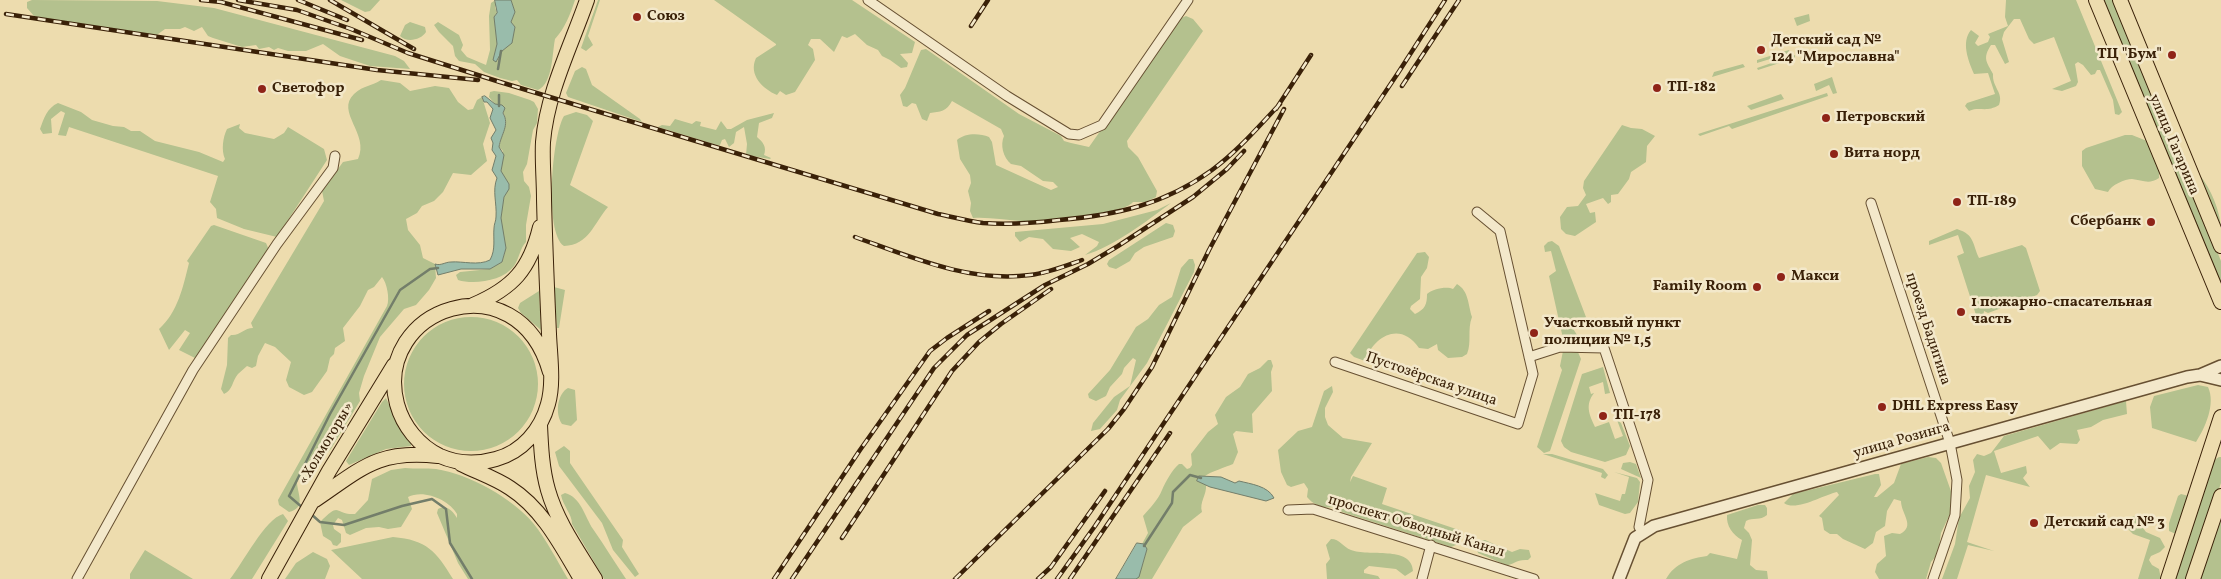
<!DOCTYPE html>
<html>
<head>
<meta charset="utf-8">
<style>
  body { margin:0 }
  canvas { display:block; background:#eddcae }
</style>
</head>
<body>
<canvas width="2221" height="579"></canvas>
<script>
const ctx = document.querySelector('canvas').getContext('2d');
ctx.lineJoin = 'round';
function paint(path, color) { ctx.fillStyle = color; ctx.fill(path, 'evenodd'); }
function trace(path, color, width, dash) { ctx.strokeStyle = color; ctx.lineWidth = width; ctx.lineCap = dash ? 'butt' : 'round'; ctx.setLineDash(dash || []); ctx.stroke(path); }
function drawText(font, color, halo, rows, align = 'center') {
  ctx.font = font + ' Vollkorn,serif'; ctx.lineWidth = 5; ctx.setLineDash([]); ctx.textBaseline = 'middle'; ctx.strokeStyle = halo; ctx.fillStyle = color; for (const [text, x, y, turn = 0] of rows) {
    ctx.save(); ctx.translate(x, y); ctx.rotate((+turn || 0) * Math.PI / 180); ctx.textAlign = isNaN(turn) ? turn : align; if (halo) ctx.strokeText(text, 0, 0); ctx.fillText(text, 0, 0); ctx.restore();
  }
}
paint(new Path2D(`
  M32,0L157,1L214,8L395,56L404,61L410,69L370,66L340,56L323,44L306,51H288L278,48L274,50L269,47L259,49L256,45L242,47L213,38L208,36L202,27L194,31L185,27L180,29H165L154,37L134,35L118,30L78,23L48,22L34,16L27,8V2Z
  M341,0H380L370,11L365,12Z
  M511,0H575C570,15 565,28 555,39C552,54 553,83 538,90L521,85L517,80L512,81L500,78L484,72L475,64L459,61L455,56L453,46L439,32L434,25L438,22L459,35L463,45L461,50L467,57L486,65L490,50L489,16L491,3L494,1L497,4L495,7L497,13L495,15L497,44L494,56L497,61L502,51L512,42L515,27L511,22L515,12Z
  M598,0H600L588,36L593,45L586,51L581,48Z
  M714,0H852L915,42L912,53L900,54L908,63L907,67L901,68L890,60L882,56L878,50L867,45L855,34L847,38L842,36L834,52L820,39H811L808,45L813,49L815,60L795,92L786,95L780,91L777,95C763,89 748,75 756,58L776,45V44Z
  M2006,0H2076L2122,112L2119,115L2115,114L2113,100L2100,70H2097L2095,74L2091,75L2083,65L2078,62L2075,64L2078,82L2076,86L2062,91L2052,89L2071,81L2054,37L2034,44L2029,39L2020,19H2014L2004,32L2002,39L2009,62L2005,64L1995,45H1991C1982,59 1987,62 1993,74C1992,87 2004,93 1999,105C1986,113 1980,106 1969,111L1965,106L1967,103L1995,94L1988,73L1974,74C1968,60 1961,42 1971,30L1979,36L1975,43L1978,46L1988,42L1990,37L1988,34L2008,26L2005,17Z
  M2100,0H2114L2221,261V286Z
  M1809,14L1810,21L1797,26L1794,18Z
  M1186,16L1193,19L1203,31L1127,141L1128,147L1138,157L1157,191L1156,197L1146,202H1133C1122,216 1039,222 1020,221C1004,220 989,217 973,218L970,211L971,203L968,191L971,183L970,175L960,159L957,140C965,133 979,133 989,137L992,142L996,165L1051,190L1058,187L1053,182L1043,181L1021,166L1011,164C1003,157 1000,145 1004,136L1001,129L952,101C947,111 940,112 930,113L927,121L922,119L916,104L912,103L907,107L903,106L900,95L905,88L921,50L926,49L1019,114L1061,136L1064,141L1071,143L1089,147L1179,19Z
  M410,22L425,27L426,32C421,40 407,43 400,36L405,25Z
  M1789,50L1790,53L1757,63V60Z
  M1795,55V58L1758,70L1757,68Z
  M1743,64L1745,67L1712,77L1714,72Z
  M582,67L586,69L592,85L640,119L642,122L568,97L566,93L575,71Z
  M1832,77L1837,93L1833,94L1829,85L1816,91L1814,84Z
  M381,80L400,83L410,91L435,86L449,88L458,102L468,110L473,109L477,100L482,97L490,123L483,144L487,161L471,175L453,173L443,192L434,201L422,206L417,213L406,219L408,230L420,245L423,258L435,264L436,278L429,290L416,305L404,309L380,337L364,376L359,393L360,401L331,449C325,456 320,456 313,459C305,462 299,476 297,483C298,495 306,508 289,512L279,505L278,500L387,306C390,299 387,283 382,277L374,287L368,290L360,306L343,328L345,341L335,348L334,354L330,358L327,371L312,392L304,395L289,387L286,380L291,362L275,347L265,343L258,356L256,366L252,368L247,366C244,369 241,371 238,374C232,381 233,390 224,394L221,389L227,365L228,338L231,335C240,336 244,328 253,328L251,323L324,201L322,191L343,162L358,159C370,134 335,112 354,94C364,85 372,86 381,80Z
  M494,91L509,93L530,100L534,102L538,109L537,123L533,130L527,164L523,172L524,181L529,187L531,196L526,225V242C520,248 519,259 514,266C503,281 474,285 458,280L456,275L460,272L490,269L502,262C510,241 501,238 501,219C501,207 504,195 509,184L501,171L503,151L499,147L506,122L502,105L495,104L489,97L490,92Z
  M1827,93L1828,96L1732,129L1729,126L1700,136L1698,134Z
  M1781,94L1784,99L1751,110L1747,106Z
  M58,103L81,112L92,120L113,126L124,127L131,131H140L155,141L199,152L223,162L225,159C221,150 223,137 227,129L240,124L239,128L245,133L274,139L284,133L288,127L324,149L327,160L277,237L244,229L217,218L216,209L210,202L218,176L69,127L66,136L58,135L65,113L61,111L51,119L52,133L43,134L40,129C44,118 47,108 58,103Z
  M576,112L587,115L593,121L570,185L608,207C594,223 589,245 564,246C544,232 552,136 564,116Z
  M774,113L772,118L759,123L757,137C763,142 767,147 764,155L771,158L770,159L746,155L747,144L744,127L736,132L734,143L729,147L725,139L722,140L720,145H717L658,127L662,125L670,126L675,119L692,124L696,121L701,122L700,126L716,130L721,121L727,129H731L747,120Z
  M1622,125L1631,128L1642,129L1655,136L1647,146L1646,162L1631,172L1629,179L1618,194L1611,195V202L1608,204L1603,198L1586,204L1590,213L1595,212L1596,222L1575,236L1566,234L1561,229L1560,217L1567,207L1578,206L1586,195L1583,188L1584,181Z
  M2125,135H2132L2147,141L2159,171V178C2149,185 2142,180 2132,179C2125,179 2111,185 2108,192L2095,189L2082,166V151L2086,148Z
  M2199,174C2211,189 2221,212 2221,231L2197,176Z
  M1171,203C1147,221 1113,247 1085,255L1097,246L1099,242L1082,234L1070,238L1080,247L1071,251L1053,249L1043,239L1029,237L1020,242L1015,236V232L1103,224L1157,210Z
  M1166,223L1173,225L1175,231L1173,237L1144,247L1135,253L1130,261L1116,269L1109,267L1107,264L1109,260Z
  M214,225L266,243L269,250L200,357L195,358L179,350L190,333L185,330L169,350L159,329C178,312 183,287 189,263L187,261L211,226Z
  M1957,229C1975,235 1972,243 1979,258L2022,245L2026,248L2040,291L2037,295L1988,313L1984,311L1983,317L1976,315L1957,256L1964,253L1958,235L1929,245V241Z
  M1552,241L1559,246L1589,325L1586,329L1581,321L1572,327L1577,335V338L1569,337L1565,339L1562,334L1549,276L1556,271L1551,251L1545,252L1544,246L1548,242Z
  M1425,252L1429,257L1427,268L1421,277L1420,299L1411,306L1410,309L1415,314C1425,309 1427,305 1427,294C1432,289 1447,286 1453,289L1457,284C1469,291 1468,305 1472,317C1467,330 1472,342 1467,354L1462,357L1448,358L1438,350L1437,344L1428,349L1419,348C1401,321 1374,335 1365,361L1354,357L1350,353L1417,253Z
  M1189,259H1193L1195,265L1194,272L1147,363L1120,400L1117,410L1100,429L1091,431L1093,423L1114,397L1130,386L1136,360L1133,358L1124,368L1122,374L1110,387L1106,396L1096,401L1089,398L1088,394L1110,370L1136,327L1148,319L1159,305L1172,297L1181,268Z
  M554,287L565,290L559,328H557Z
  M539,291L541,330L521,313L518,308L520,303Z
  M404 384a67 67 0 1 1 134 0a67 67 0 1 1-134 0Z
  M1577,350L1581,359L1550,451L1544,453L1537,447L1562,370L1560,366L1563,351Z
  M1268,360H1271L1273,366L1271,372L1272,391L1252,414L1253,433L1236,431L1233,434L1238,452L1233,464C1226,467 1210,472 1205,476H1199L1197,481L1206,485C1207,495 1199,502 1202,512L1183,527L1152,579H1126C1143,573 1142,566 1147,549L1142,544L1148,533L1143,516C1150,508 1158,500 1162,490C1166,481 1172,470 1179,464H1182L1187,469L1190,468L1192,465L1191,454L1208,432L1218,424L1215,415L1226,397L1240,387L1248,374L1260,368Z
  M1603,367L1610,393L1605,394L1603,382L1589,387L1591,394L1594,393C1585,405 1589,414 1595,427L1609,422L1615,439L1623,436L1617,420L1621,423L1630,446L1626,455L1605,462L1571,452L1564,447L1561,441L1582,374Z
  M2198,385L2208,387C2216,404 2205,428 2196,442L2152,428L2150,407L2154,396Z
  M1332,386L1333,392L1325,408V417L1328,425L1343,438L1372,443L1351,477L1350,482L1353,476L1387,488L1382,504L1462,531L1456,545L1451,547L1342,512L1340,509L1341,504C1330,511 1315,507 1307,497L1308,489L1304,483L1291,487L1287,485L1281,472L1278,450L1298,431L1312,427L1324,391Z
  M568,388L575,390L577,420L571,426L562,424C555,414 557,394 568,388Z
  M386,398L395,417L411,442V446L386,449L349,465L346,461L382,402Z
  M2126,401L2127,414L2103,420L2091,427L2077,430L2080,440L2077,444L2060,443L2050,450L2038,436L1994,451L2001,473L2026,466L2027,473L2023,478L2030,487L1986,475L1967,542L1994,551L1968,545L1957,579H1942L1955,544L1959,518L1970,498L1969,486L1975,472L1973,460L1977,454L1984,456L1991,453L2004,436Z
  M564,446L570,451V463L623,540L622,547L639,574L635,577L613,550L602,523L559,466L555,452Z
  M1543,454H1552L1603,469L1608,475L1605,479L1601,477L1602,473Z
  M1928,457L1936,458L1941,463L1952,494L1950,514L1941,533L1938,554L1931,562L1926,579H1879L1875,572L1877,564L1886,556L1884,536L1892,533L1900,534C1916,526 1901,514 1901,501L1894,499L1887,511L1885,526L1876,532L1873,543L1865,549L1843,539L1837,534H1830L1824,530L1822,518L1819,516L1839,495L1837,492C1823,495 1796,512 1784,503L1793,494L1875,474H1879L1881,485L1874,497H1877L1894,483L1901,464Z
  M2219,457H2221V483L2188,579H2174L2214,460Z
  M1630,462L1636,464L1641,478L1621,469L1623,463Z
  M405,468C415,469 426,468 436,469C469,474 512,498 533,523C547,540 557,561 568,579H468L458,563L437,513L438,509C447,505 452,510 457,518V514C449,500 424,489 408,497L412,509L401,527L388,529L379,527L366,528L350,535L346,533L342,520L338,518L333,525L334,529L341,534V542L337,546L333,545L331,541L323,536L320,522C342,500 333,515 355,514L368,500L372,479L391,470Z
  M1614,472L1637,478L1640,482L1638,502L1630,513L1625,514L1599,505L1595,493L1620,501L1622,494H1625L1629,477Z
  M565,493C581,497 585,517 593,529C605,546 615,563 626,579H604L572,524C572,514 563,506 561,495Z
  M2181,494L2189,496L2176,534L2169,531V523L2178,496Z
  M1758,505H1765L1767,508V515C1760,521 1753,517 1746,521L1744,528L1749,533L1752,540L1750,565L1756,570L1767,571L1768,579H1666C1675,563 1691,558 1707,556L1710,553L1737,559L1742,540C1733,535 1726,526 1727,515Z
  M2221,513V579H2200Z
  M283,514L288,521L252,579H230C243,563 265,519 283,514Z
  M2134,516L2146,532L2160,538L2165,547L2160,552L2151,556L2149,560L2152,565L2159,569L2161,579H2138L2150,540L2133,534L2126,527V519Z
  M393,537C427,540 436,551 453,579H362L331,550Z
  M1331,539C1340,539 1343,547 1351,550C1367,557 1412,545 1413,571L1405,576L1396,569L1369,566L1364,570V573L1378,576L1380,579H1327L1326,564L1330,559L1326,545Z
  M1485,540L1512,552L1520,549L1529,550L1531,557L1528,560C1516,559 1514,565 1506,565L1478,553L1476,545L1480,541Z
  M145,550L193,579H130V574Z
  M313,552L327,559L330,566L325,579H285L296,563Z`), '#b4c18e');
const water = new Path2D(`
  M495,0H511L515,12L511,22L515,27L512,43L502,51L496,62L493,60L497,44L494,17L497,13Z
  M485,96L495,104L502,105L505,108L503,113C510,125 501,134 499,147L504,155L501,171L509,184V189L504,197L501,218L506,248L502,262L490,269H461L438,275L435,264C441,266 445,262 451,262C463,261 478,266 490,260C496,249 493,239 494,228C494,224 496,221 496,217C497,203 492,191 497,178L492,170L496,156L492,150L493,143L491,138L496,130L490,118L493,109L487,102H484L482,97Z
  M1199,476L1221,477L1235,483L1239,481C1251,484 1268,486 1274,498L1266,501L1210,487L1197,481Z
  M1137,543L1144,544L1147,549L1139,577L1136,579H1116Z`);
paint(water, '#99bcab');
trace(water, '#737e6a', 1);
trace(new Path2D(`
  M498,69L501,51
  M499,106V95
  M303,508L289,496L330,414L400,290L430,269L438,268
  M311,514L320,522L344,525L402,506L432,499L446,509L450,543L472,579
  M1144,546L1172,503L1173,492L1190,475L1201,478`), '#737e6a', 2.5);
const minor = new Path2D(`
  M868,0L1007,96L1069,134L1079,135L1102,125L1188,0
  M1871,203L1950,443L1957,480L1955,515L1933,579
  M1529,357L1560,347L1604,348L1648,480L1639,527L1642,531
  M1335,362L1518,424L1533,374L1500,231L1477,212
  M1288,510L1313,509L1534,579
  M77,579L193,370L277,244L333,168L335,156
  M1422,579L1431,545`);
const tertiary = new Path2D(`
  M2200,375L2221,380
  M1619,579L1635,538L1654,526L2187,377L2200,375L2221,366`);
const primary = new Path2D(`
  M2096,0L2221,302
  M2120,0L2221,246
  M473,305C513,288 530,269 540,227
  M550,372C517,257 372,308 397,404C403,426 419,446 440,456C458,464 478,464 496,459C522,452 541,430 548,404C554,383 550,357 549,334C547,289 545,244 544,199C544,180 542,160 543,142C547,93 571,46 587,0
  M540,425C541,447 542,469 548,490C557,522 578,551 595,579
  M461,464C477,472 495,478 510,488C543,509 562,547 581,579
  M315,500C361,469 378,449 438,456
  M269,579L329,471L394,365
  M2168,579L2221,417
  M2193,579L2221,496`);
trace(minor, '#675032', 11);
trace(tertiary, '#675032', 14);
trace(primary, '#3a2108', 16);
trace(minor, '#f3e8ca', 9);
trace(tertiary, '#f3e8ca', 11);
trace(primary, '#eddcae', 14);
const rail = new Path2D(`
  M201,0L221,2L362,40
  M238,0L297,10L351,29L408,53L500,82L938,214C953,217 968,221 983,223C1008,225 1034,223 1059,220C1116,215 1164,205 1212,170C1238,151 1258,127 1280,104
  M298,0L347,20
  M330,0L414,49
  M6,14L377,70L478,80
  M971,26L988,0
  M1402,86L1459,0
  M1276,109L1311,55
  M855,237C911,257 970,283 1030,275C1048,273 1065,266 1082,260
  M842,538L952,371L979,342L1001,324L1051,289
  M774,579L860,450L930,351L947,338L989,311
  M792,579L934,368L967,335L1045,285L1088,264L1118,246L1193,197L1227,169L1244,151
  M955,579L1108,429L1124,409L1152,367L1209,250L1284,109
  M1038,579L1051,567L1105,491
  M1057,579L1095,526L1398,73L1445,0
  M1070,579L1170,433`);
trace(rail, '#3a2108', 4.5);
trace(rail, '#f3e8ca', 2.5, [8]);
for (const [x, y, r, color] of [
  [637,17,5,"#8f2418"],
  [1761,50,5,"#8f2418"],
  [2172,55,5,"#8f2418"],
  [1657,88,5,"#8f2418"],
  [262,89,5,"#8f2418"],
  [1826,118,5,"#8f2418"],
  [1834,154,5,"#8f2418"],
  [1957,202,5,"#8f2418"],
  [2151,222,5,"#8f2418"],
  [1781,277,5,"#8f2418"],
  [1757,287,5,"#8f2418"],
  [1961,312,5,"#8f2418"],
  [1534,333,5,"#8f2418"],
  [1882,407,5,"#8f2418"],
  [1603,416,5,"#8f2418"],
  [2034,523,5,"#8f2418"]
]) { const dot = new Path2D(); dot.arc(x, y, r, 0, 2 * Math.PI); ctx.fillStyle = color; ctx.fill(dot); trace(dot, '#f3e8ca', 2); }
drawText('bold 15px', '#3a2108', '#f3e8ca', [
  ["Союз",647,17],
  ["Детский сад №",1771,41],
  ["124 \"Мирославна\"",1771,58],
  ["ТЦ \"Бум\"",2162,55,"right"],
  ["ТП-182",1667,88],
  ["Светофор",272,89],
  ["Петровский",1836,118],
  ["Вита норд",1844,154],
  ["ТП-189",1967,202],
  ["Сбербанк",2141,222,"right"],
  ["Макси",1791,277],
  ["Family Room",1747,287,"right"],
  ["1 пожарно-спасательная",1971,303],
  ["часть",1971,320],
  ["Участковый пункт",1544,324],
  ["полиции № 1,5",1544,341],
  ["DHL Express Easy",1892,407],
  ["ТП-178",1613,416],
  ["Детский сад № 3",2044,523]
], 'left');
drawText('15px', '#3a2108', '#f3e8ca', [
  ["улица Гагарина",2173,145,67],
  ["проезд Бадигина",1927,329,72],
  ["Пустозёрская улица",1431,380,19],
  ["улица Розинга",1902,441,-16],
  ["«Холмогоры»",327,444,-59],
  ["проспект Обводный Канал",1416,527,17]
]);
</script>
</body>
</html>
